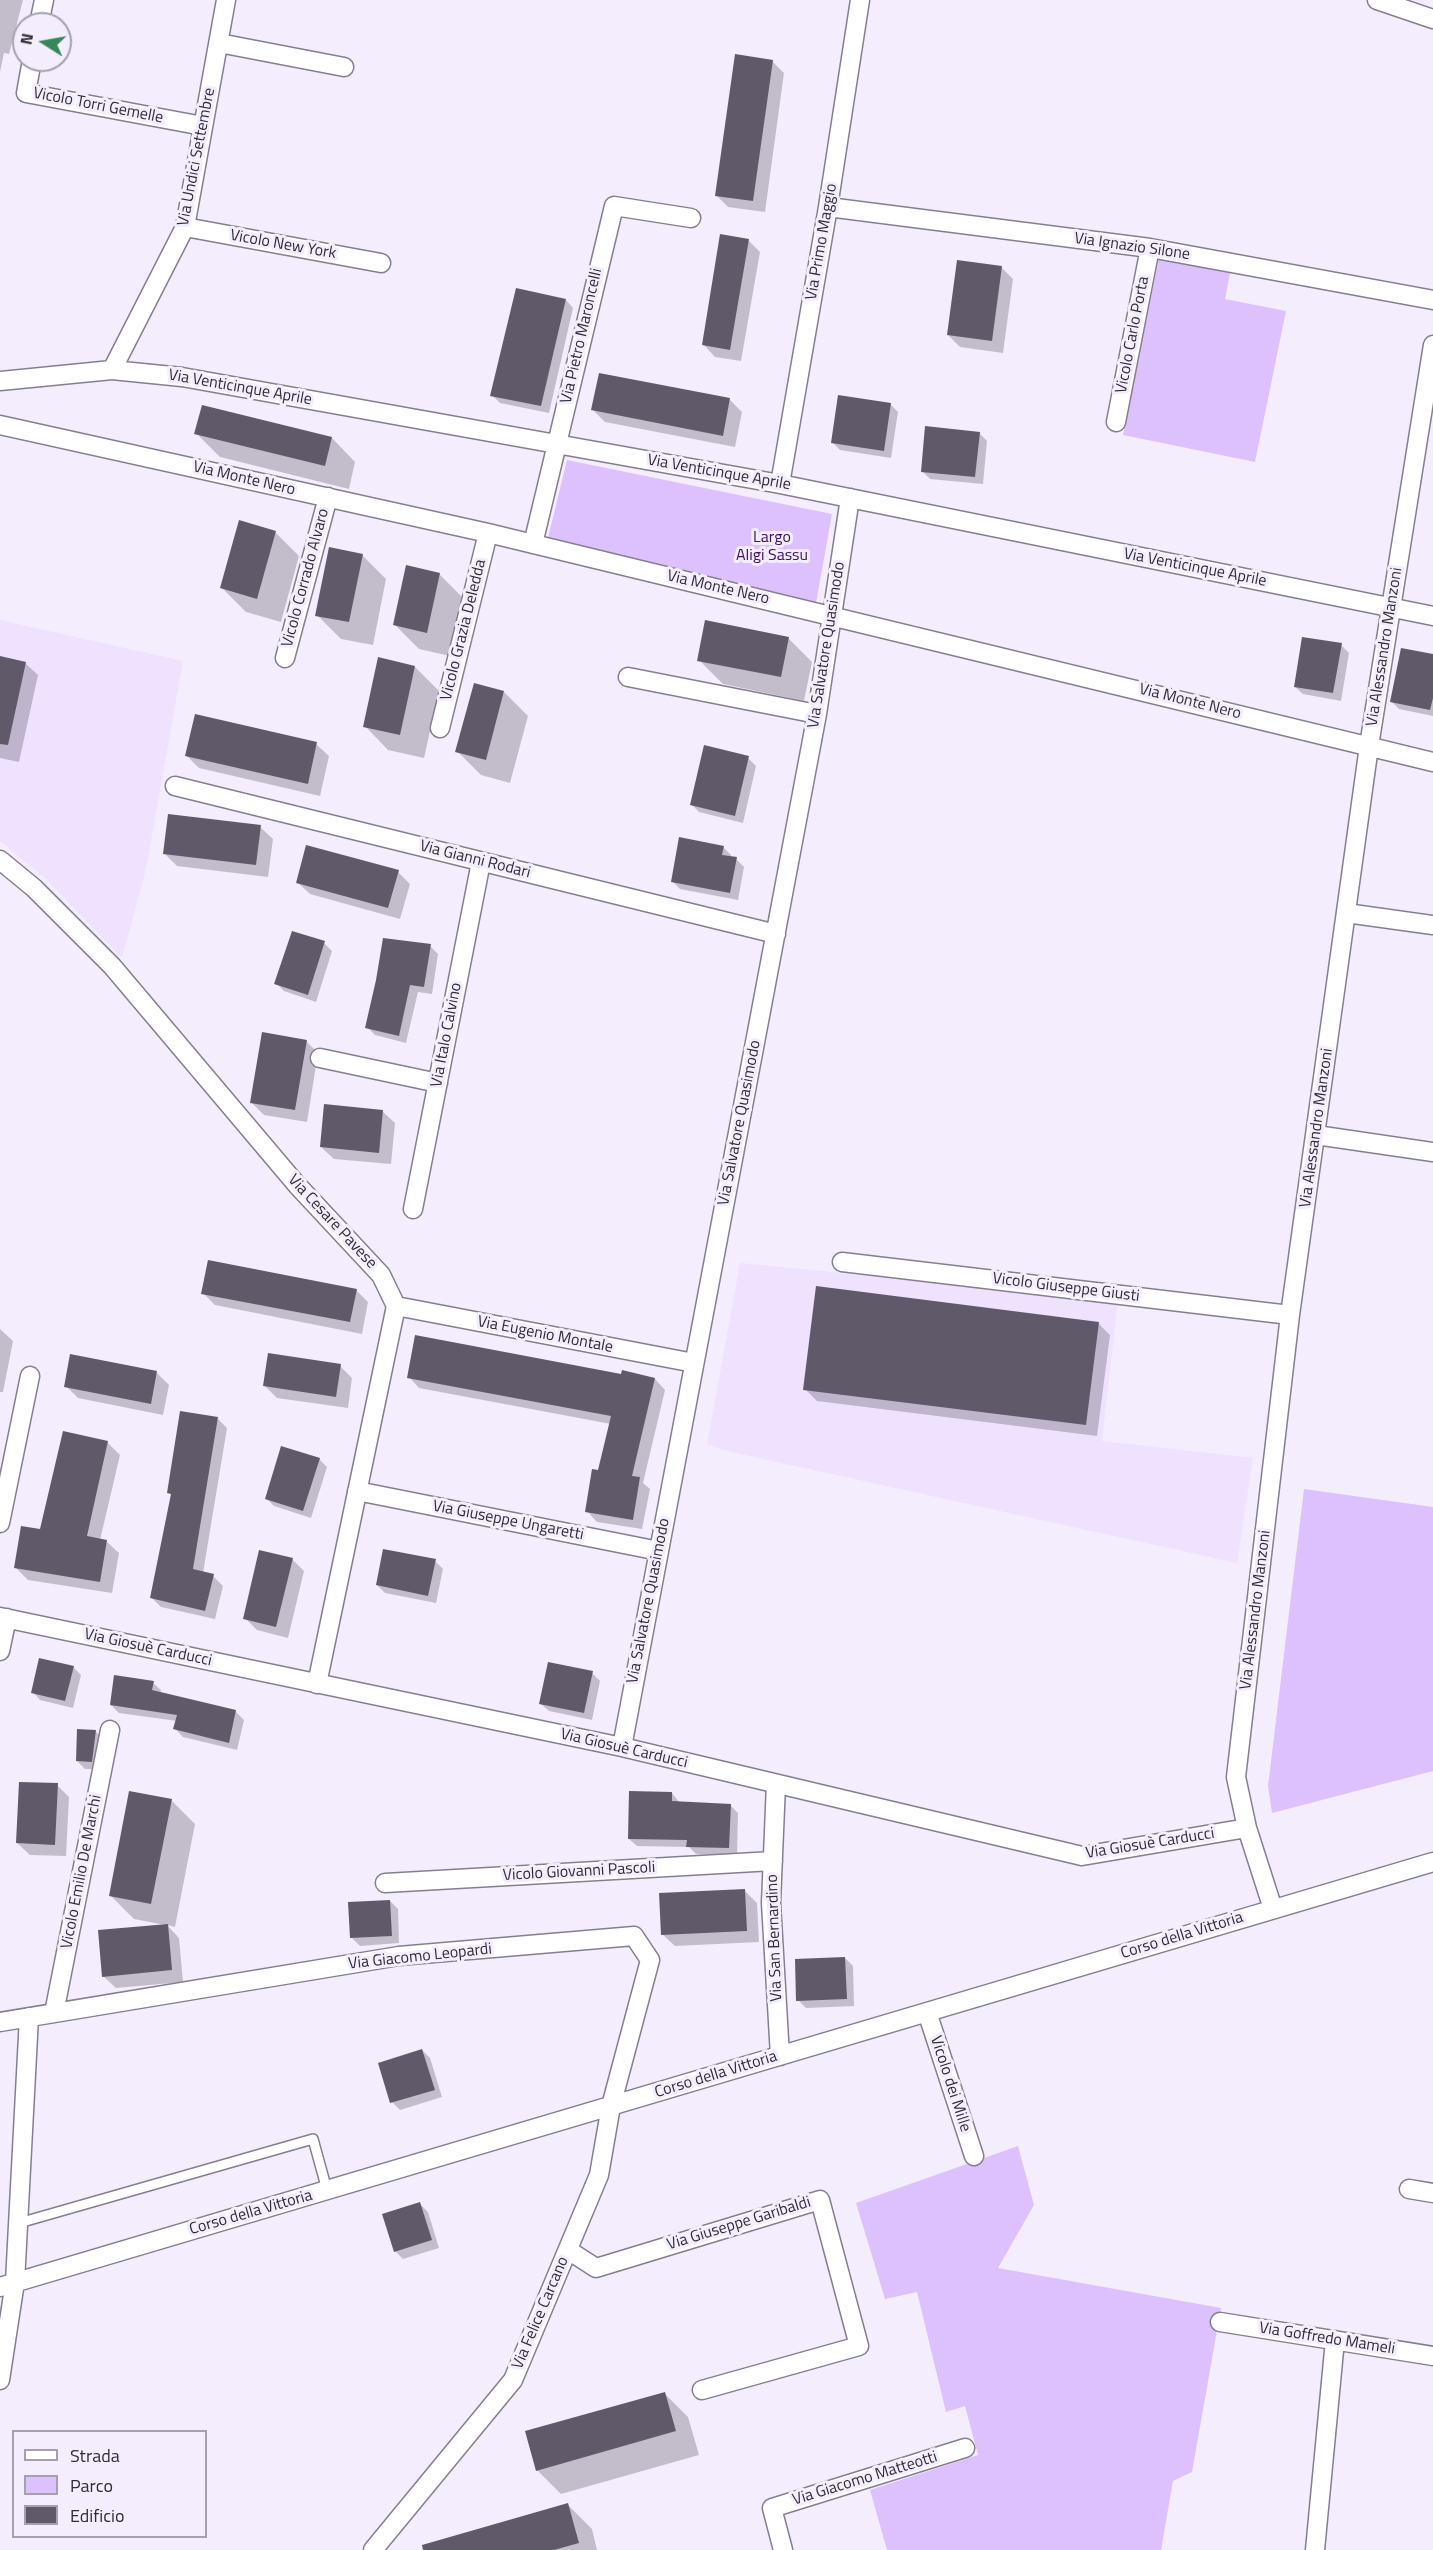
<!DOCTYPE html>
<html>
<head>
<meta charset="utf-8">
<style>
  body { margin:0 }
  #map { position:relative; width:1433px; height:2550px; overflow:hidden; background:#f4edfe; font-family:"Titillium Web",sans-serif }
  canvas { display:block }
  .legend { position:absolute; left:12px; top:2430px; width:195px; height:108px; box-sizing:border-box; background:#f4edfe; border:2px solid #a6a0ad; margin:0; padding:8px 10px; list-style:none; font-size:18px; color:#302c34 }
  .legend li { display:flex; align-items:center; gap:12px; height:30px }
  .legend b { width:30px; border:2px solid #a6a0ad }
  .north { position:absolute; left:12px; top:12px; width:60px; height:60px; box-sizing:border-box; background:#f4edfe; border:2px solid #a6a0ad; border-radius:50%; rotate:281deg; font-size:16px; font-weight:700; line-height:24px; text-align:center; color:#302c34 }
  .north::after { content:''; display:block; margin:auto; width:21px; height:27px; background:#378859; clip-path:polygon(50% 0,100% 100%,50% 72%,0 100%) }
</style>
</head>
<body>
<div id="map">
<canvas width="1433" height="2550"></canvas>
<ul class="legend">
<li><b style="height:8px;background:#fff"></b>Strada</li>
<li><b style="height:16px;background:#ddc1ff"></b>Parco</li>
<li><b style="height:16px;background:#60596a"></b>Edificio</li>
</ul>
<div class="north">N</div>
</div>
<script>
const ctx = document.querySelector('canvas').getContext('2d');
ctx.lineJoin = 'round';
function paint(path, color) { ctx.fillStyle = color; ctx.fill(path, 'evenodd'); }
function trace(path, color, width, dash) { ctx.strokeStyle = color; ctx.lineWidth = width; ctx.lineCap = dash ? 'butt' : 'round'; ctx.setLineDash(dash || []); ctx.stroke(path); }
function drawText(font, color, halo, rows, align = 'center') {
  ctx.font = font + ' "Titillium Web",sans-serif'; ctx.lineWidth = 6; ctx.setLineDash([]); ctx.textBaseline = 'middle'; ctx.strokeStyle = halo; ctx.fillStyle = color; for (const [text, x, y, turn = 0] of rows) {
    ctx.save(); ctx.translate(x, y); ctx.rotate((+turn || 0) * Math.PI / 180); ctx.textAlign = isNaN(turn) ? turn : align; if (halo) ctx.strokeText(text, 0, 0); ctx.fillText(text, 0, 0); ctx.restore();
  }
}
paint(new Path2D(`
  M0,620L183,661L146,869L122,958L46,879L0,841Z
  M740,1263L1118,1300L1102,1441L1253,1458L1237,1563L736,1453L707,1445Z`), '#eee2fe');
paint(new Path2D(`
  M1159,258L1230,273L1225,299L1286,311L1255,462L1123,435Z
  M567,460L832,514L816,603L547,542Z
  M1304,1489L1433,1507V1771L1272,1813L1268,1786Z
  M1018,2146L1034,2205L998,2268L1221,2308L1192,2472L1173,2481L1161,2550H887L870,2490L978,2455L965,2406L946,2412L917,2292L885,2299L856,2203Z`), '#ddc1ff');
paint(new Path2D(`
  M0,0H23L9,54L4,53L0,72Z
  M772,61L784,73L765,212L728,207L716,195Z
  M748,240L760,252L741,361L715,357L703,344Z
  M1001,267L1013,279L1003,353L960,347L948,335Z
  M566,300L573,308L549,413L500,403L492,395Z
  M730,400L742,412L735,447L605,422L593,410Z
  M890,404L898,412L891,458L840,450L833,443Z
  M196,433L332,438L355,462L349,489L220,457Z
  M979,433L987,441L983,484L930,479L922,471Z
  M275,532L299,556L281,622L246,612L222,588Z
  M362,555L386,579L373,645L341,639L317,615Z
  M439,574L463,598L450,656L419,649L395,625Z
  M788,638L812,662L804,701L723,684L699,660Z
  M1341,645L1349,653L1341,701L1303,694L1295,687Z
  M1433,656V716L1399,709L1391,701Z
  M0,658L25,663L38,675L19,762L0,758Z
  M415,667L439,691L424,758L388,750L365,726Z
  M504,692L528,716L510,783L481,775L457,751Z
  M316,744L329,756L320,796L199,768L187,756Z
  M748,758L756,766L743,823L699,812L691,804Z
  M260,827L273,839L268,877L177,866L165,854Z
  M723,847L731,855V858L736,859L744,867L738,900L680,889L672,881Z
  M398,872L410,884L400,919L310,894L297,882Z
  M324,943L332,951L316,1002L284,991L276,983Z
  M430,946L438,954L432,994L418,992L406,1043L375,1035L367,1027Z
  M306,1041L318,1053L307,1122L264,1115L252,1103Z
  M382,1111L395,1123L391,1164L334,1159L321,1147Z
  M356,1290L368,1302L362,1334L215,1305L203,1293Z
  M1098,1323L1110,1335L1097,1436L817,1401L805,1389Z
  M0,1329L13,1341L3,1392H0Z
  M340,1366L352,1378L348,1408L277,1398L265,1386Z
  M623,1372L655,1379L665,1390L643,1483L650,1489L642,1529L597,1522L587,1511L611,1424L419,1388L409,1377L622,1376Z
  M157,1373L169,1385L163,1415L78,1398L66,1386Z
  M217,1418L227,1428L203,1573L213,1576L223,1586L215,1619L161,1607L151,1597L172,1496L169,1492Z
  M64,1433L108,1443L120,1455L100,1540L106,1541L119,1553L112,1593L28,1580L16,1568L41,1531Z
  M319,1459L327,1467L311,1518L274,1506L266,1498Z
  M292,1559L304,1571L288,1638L257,1630L245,1618Z
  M435,1561L443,1569L436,1603L385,1593L377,1585Z
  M73,1667L81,1675L73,1708L40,1700L33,1692Z
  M592,1673L600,1681L592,1720L549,1711L541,1704Z
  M153,1683L161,1690L160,1694L236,1712L244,1720L237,1750L183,1737L175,1729L177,1721L119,1713L111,1705Z
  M95,1731L103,1739L100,1769H85L77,1761Z
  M57,1785L69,1797L66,1856L30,1855L17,1843Z
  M672,1793L680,1803L730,1805L738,1813L737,1856L696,1854L689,1847L637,1846L629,1839Z
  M171,1800L195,1824L175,1927L167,1925L179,1938L183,1982L116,1988L103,1976L165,1925L134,1919L110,1895Z
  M745,1891L757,1903L759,1942L675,1946L662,1934Z
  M390,1901L398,1909L399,1943L360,1946L352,1938Z
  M845,1958L853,1966L854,2006L806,2008L798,2000Z
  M422,2050L430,2058L442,2097L400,2110L392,2102Z
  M420,2204L428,2212L439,2248L403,2259L395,2251Z
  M664,2393L688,2417L699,2455L561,2494L537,2470Z
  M568,2505L592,2529L597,2550H432Z`), '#0003');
paint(new Path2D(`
  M735,54L773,60L753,201L715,196Z
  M720,234L749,239L730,350L702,345Z
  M957,260L1002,266L992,341L947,335Z
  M516,288L566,299L541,406L490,396Z
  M599,373L730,398L723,436L591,410Z
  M838,395L891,403L884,451L831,443Z
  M202,405L332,437L325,466L194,434Z
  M925,426L980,432L975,477L921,472Z
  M239,520L276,531L257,599L220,588Z
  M329,547L363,554L349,622L315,616Z
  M406,565L440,573L427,633L393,625Z
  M705,620L789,637L781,677L697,661Z
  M1302,637L1342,643L1333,693L1294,687Z
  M1401,648L1433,654V698L1430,710L1390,702Z
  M0,656L26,662L8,745L0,744Z
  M378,657L415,666L400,735L363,727Z
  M474,683L504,691L486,760L455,752Z
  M195,714L317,742L308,784L185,756Z
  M704,745L749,756L735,816L690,805Z
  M168,814L261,825L256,865L163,854Z
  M679,837L724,846L722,855L737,857L730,893L671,882Z
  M306,845L399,870L388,908L296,883Z
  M292,931L325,941L308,995L274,984Z
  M383,938L431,944L424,987L410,985L399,1036L365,1028L376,980Z
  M262,1032L307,1040L295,1110L250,1103Z
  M324,1104L383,1110L379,1153L320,1147Z
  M208,1260L357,1289L350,1322L201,1294Z
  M816,1286L1099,1322L1086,1425L803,1390Z
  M415,1335L621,1374L622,1370L655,1378L632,1476L640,1477L633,1520L585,1512L592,1469L598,1470L611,1416L407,1378Z
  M268,1353L341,1364L336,1397L263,1386Z
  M70,1354L157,1371L151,1404L64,1387Z
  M180,1411L218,1417L193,1569L214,1574L205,1611L150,1598L171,1494L167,1493Z
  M63,1431L108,1441L87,1536L107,1540L100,1582L14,1568L21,1526L40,1529Z
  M281,1446L320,1458L303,1511L265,1499Z
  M383,1549L436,1559L428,1596L376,1585Z
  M259,1550L293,1558L276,1627L243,1619Z
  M39,1658L74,1666L65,1701L31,1693Z
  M548,1662L593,1671L584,1713L539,1704Z
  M114,1675L154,1681L152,1690L236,1710L229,1743L173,1729L177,1715L110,1705Z
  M77,1729L96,1730L92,1762L76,1761Z
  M19,1782L58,1783L55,1845L16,1843Z
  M129,1791L172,1799L151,1904L109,1896Z
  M629,1791L672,1792V1801L731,1804L729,1848L686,1847L687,1840L628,1839Z
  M745,1889L747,1931L661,1935L659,1893Z
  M390,1900L392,1936L350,1938L348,1902Z
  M168,1924L172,1970L102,1977L98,1930Z
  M845,1957L847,1999L796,2001L795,1959Z
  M422,2049L435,2090L390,2103L378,2063Z
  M420,2202L432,2240L394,2252L382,2214Z
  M665,2392L676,2431L536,2471L525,2431Z
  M568,2503L579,2543L554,2550H423L422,2545Z`), '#60596a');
const lane = new Path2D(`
  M19,2223L313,2139L327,2190`);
const street = new Path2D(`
  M1377,0L1433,19
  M39,24L44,0
  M219,43L344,67
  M32,60L26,93L203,126
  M828,207L1150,248L1433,300
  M185,227L381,263
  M112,370L185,227L226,0
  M0,381L112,370L182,377L780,484L1433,616
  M1116,422L1150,248
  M0,425L488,533L1433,762
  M780,484L828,207L860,0
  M533,544L614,206L691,218
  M285,658L328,497
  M628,677L817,714
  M440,728L488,533
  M175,786L776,934
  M0,860L34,888L112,966L297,1185L381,1275L396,1306L317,1684
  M1346,913L1433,925
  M320,1058L438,1083
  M1316,1135L1433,1152
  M413,1209L481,862
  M842,1262L1290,1315
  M396,1306L694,1363
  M357,1491L659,1551
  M0,1523L30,1376
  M0,1617L622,1747L1082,1856L1247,1828
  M0,1651L7,1618
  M622,1747L817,714L850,498
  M776,1784L771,1903L780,2056
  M385,1883L773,1861
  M1273,1909L1247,1828L1236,1777L1290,1315L1369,746L1433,345
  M927,2012L974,2156
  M54,2013L110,1730
  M0,2022L399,1956L634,1936L650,1960L611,2106L599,2175L513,2380L373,2550
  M1409,2189L1433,2193
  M568,2250L596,2268L820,2200L859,2346L702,2390
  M0,2287L1433,1862
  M1220,2322L1433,2356
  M0,2380L15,2282L29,2017
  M783,2550L772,2508L965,2448
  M1315,2550L1335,2340`);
trace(lane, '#867e90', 12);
trace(street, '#867e90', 21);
trace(lane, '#fff', 9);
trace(street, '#fff', 18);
drawText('16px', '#302c34', '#f4edfe', [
  ["Vicolo Torri Gemelle",98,106,11],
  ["Via Undici Settembre",197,157,-79],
  ["Via Primo Maggio",822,242,-80],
  ["Vicolo New York",283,245,10],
  ["Via Ignazio Silone",1132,247,8],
  ["Vicolo Carlo Porta",1133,335,-79],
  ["Via Pietro Maroncelli",582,336,-77],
  ["Via Venticinque Aprile",240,388,10],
  ["Via Venticinque Aprile",719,473,10],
  ["Via Monte Nero",244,479,13],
  ["Via Venticinque Aprile",1195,568,11],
  ["Vicolo Corrado Alvaro",306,578,-75],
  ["Via Monte Nero",718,588,13],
  ["Vicolo Grazia Deledda",464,630,-76],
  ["Via Salvatore Quasimodo",827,645,-81],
  ["Via Alessandro Manzoni",1385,647,-81],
  ["Via Monte Nero",1190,702,14],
  ["Via Gianni Rodari",475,860,14],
  ["Via Italo Calvino",447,1035,-79],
  ["Via Salvatore Quasimodo",740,1123,-79],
  ["Via Alessandro Manzoni",1317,1128,-82],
  ["Via Cesare Pavese",332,1222,47],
  ["Vicolo Giuseppe Giusti",1066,1288,7],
  ["Via Eugenio Montale",545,1335,11],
  ["Via Giuseppe Ungaretti",508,1521,11],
  ["Via Salvatore Quasimodo",649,1601,-79],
  ["Via Alessandro Manzoni",1256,1610,-83],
  ["Via Giosuè Carducci",148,1648,12],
  ["Via Giosuè Carducci",624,1749,13],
  ["Via Giosuè Carducci",1150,1844,-9],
  ["Vicolo Emilio De Marchi",82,1872,-79],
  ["Vicolo Giovanni Pascoli",579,1872,-3],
  ["Corso della Vittoria",1182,1936,-17],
  ["Via San Bernardino",775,1938,-92],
  ["Via Giacomo Leopardi",420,1957,-6],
  ["Corso della Vittoria",716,2075,-17],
  ["Vicolo dei Mille",950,2084,72],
  ["Corso della Vittoria",251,2213,-16],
  ["Via Giuseppe Garibaldi",739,2224,-17],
  ["Via Felice Carcano",541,2313,-67],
  ["Via Goffredo Mameli",1327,2339,9],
  ["Via Giacomo Matteotti",865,2479,-17]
]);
drawText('16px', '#410d67', '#f4edfe', [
  ["Largo",772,538],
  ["Aligi Sassu",772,556]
]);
</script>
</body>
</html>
